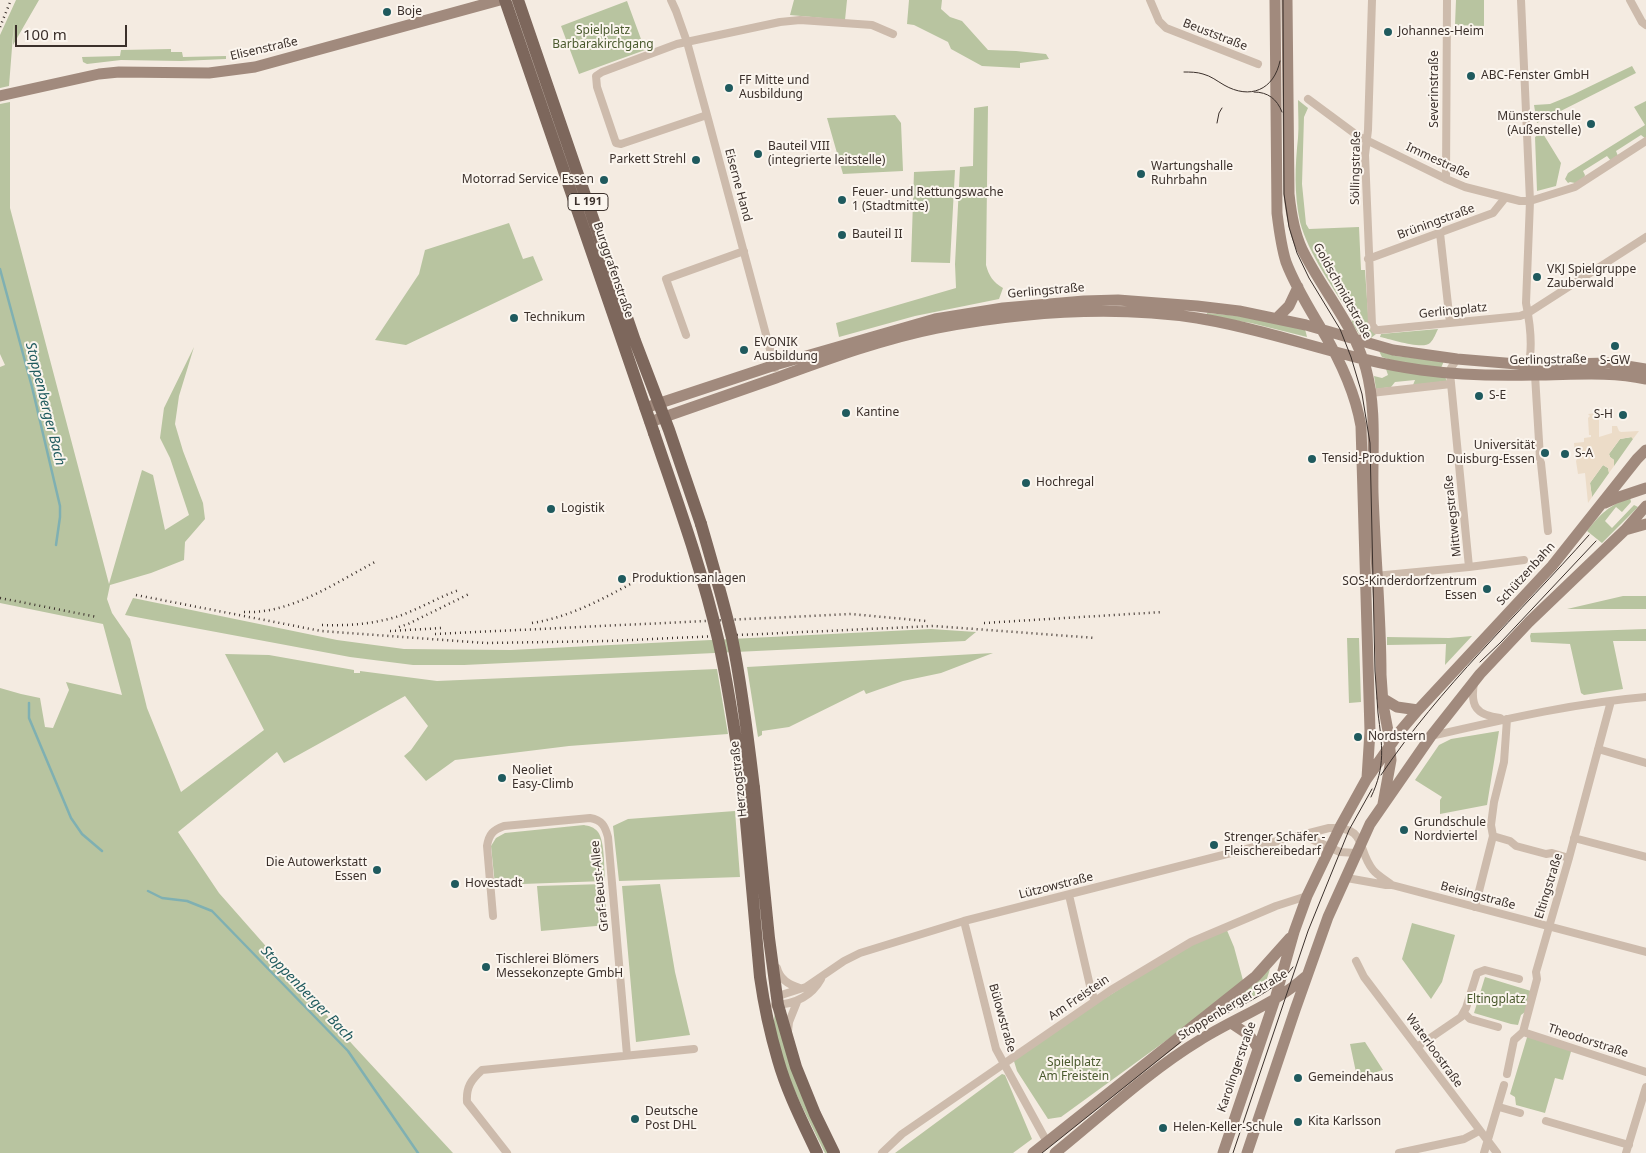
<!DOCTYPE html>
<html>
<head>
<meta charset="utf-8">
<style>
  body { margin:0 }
  #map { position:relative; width:1646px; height:1153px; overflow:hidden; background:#f4ebe1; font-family:"Noto Sans",sans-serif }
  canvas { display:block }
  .scale { position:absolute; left:15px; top:25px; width:112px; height:22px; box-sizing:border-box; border:2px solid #3b302b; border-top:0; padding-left:6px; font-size:15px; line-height:18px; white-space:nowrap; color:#3b302b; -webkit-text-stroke:4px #fbf5ee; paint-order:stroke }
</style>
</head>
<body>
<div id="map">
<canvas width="1646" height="1153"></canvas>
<div class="scale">100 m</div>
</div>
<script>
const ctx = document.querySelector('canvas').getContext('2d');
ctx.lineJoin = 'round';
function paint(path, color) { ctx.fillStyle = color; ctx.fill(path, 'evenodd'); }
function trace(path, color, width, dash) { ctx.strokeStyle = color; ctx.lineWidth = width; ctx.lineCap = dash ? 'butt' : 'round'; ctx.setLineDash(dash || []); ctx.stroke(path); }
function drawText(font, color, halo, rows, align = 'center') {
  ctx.font = font + ' "Noto Sans",sans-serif'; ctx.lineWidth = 4; ctx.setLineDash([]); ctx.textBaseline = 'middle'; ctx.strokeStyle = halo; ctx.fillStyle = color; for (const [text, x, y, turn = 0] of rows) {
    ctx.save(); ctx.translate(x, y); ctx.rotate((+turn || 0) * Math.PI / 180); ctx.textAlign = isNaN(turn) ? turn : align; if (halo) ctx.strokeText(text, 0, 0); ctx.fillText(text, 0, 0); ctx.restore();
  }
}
paint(new Path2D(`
  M16,0H39L13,45L14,22L9,86L0,88V35Z
  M794,0H847L845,20L790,15Z
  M909,0H942L941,9L950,17L962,21L988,50L1016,51L1046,54L1049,59L1020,63V68L982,66L951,49L948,42L914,25L907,24Z
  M1456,0H1484V26L1455,25Z
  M627,1L645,50L579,74L561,26Z
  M171,49V52H182L183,57L226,56V59L181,61L121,60L87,64L83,62L82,57L120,56L121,50Z
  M1632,66L1636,73L1537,123L1534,105L1550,104L1572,95Z
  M1298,100L1308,108L1304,117L1302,184L1306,224L1309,229L1359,227L1361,270H1365L1369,328L1376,334L1371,338L1359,334L1352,323L1351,316C1334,289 1308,253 1300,222C1294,194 1295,166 1298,138C1299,126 1298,112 1298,100Z
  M1646,101V139L1641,135L1616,151L1618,156L1611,161L1607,156L1583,171L1585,175L1584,178L1575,183L1570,182L1568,183L1565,179L1568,173L1645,125L1634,107Z
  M10,102V208L109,584L142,470L153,475L165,530L189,515L170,458L160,438L164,408L194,347L179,396L175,424L183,451L203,503L205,519L185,542L184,560L151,573L110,585L107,599L112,613L130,639L147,708L181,792L264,730L225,654L269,655L354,670V673H360V671L437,681L717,669L728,734L569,746L455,760L426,781L404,756L411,750L428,726L405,696L284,763L277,752L178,832L219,893L353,1045L453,1153H0V688L21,694L40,698L45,727L53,728L69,690L66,682L122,695L103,624L0,603V367L5,365L0,354V104Z
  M988,106L986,265C989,276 993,282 1003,288L999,299L915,316L839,337L836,323L956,288L955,264L960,167L973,166L974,108Z
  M895,115L901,123L903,171L843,174L827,118Z
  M1542,132L1561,163L1556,186L1537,191L1535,137Z
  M955,170L950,263L911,262L914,172Z
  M509,223L523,259L533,256L543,280L406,345L375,340L419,274L425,250Z
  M1207,313L1249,317L1305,329L1307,337L1251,323L1206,316Z
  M1438,329C1436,333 1434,339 1430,343C1423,350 1390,339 1380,337L1381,334Z
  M1379,351L1396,356L1444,361L1441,368L1397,362L1382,357Z
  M1386,369L1445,377L1447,381L1413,385L1415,380L1395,382L1391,387L1376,389L1374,376L1382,378L1388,375Z
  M1632,437L1633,439L1614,466V460L1610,457L1609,454L1620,439Z
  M1603,465L1608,468L1609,473L1592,497L1590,483Z
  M1630,497L1631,502L1622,512L1616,507L1605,521L1612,528L1634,505L1638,507L1602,543L1587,531C1602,512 1608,507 1630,497Z
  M1623,596H1646V609H1567Z
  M133,598L337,640L404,649L511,650L931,629L976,632L965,641L464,665H413L350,657L125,615Z
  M1646,629V641H1613L1623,689L1584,695L1581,693L1570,644L1531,642L1530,636L1531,633Z
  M1472,636L1445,665L1446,644L1387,645V637L1449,638Z
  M1347,638H1359L1361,702L1349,703Z
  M993,653L941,673L903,681L866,694L864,690L789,727L762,731V735L758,737L747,667Z
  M1499,731L1487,805L1440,814V800L1442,797L1415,780L1439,745L1451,739Z
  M735,811L740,877L619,881L613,826L628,819Z
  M584,825C589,826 594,827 598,832C605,842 604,868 605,881L495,885L491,846L496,838L505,833Z
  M604,884L607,925L541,931L537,886Z
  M660,884L675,972L690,1035L636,1042L622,886Z
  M1412,923L1455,935L1442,982L1431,999L1402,959Z
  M1226,928L1234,947L1244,984L1061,1117L1048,1119L1017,1071L1013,1058L1037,1041L1191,944Z
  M1270,969L1263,991L1201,1025Z
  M1485,977L1531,991L1525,1012L1521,1015L1518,1025L1511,1024L1474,1013Z
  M775,1013L829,1153H825C811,1123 767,1044 775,1013Z
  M1528,1034L1572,1048L1563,1080L1555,1078L1545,1113L1516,1105L1515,1097L1510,1094Z
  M1365,1042L1383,1070L1363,1076L1360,1081L1357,1077L1350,1044Z
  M1002,1074L1005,1075L1032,1139L1013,1153H895Z`), '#b8c4a0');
paint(new Path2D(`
  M1597,413V416H1599V437L1612,433V426H1617L1619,431L1621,432L1639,431L1633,439L1631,437L1620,439L1609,454L1610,457L1614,460V466L1609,473L1608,468L1603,465L1590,483L1592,497L1588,503L1585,473L1578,474L1576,461L1578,457L1575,453L1574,443L1584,442V438L1591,437V435H1589L1588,418L1590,416L1588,414Z`), '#ecdcc8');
trace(new Path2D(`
  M0,269L32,387L60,506V517L56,545
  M29,703V718L71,818L82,834L102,851
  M148,891L162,898L187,901L212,911L348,1051L418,1153`), '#7fb0b2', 2.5);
trace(new Path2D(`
  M671,0L676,11L687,42L707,115L775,368
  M1150,0L1159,21L1166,28L1258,64
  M1372,0L1368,130L1365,155L1372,325L1376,330H1379L1520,316L1528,313L1646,237
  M1521,0L1530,201L1526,303C1530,323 1534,350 1527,369
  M1630,0L1642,22L1646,25
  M1308,99L1358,136L1446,179L1465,187L1520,201H1530L1575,187L1646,141
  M707,115L621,144L616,143L597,87L596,76L602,72L677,44L780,22L800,20L872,25L893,34
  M1446,179L1447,0
  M1440,233L1450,323
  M1368,259L1493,213L1505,198
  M686,335L666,279L744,251
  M1457,359L1451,368L1450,373L1469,567
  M1535,375L1540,458
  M1371,393L1451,384
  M1541,463L1548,531
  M1375,576L1469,567L1524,560
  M1474,683C1470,706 1476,715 1500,718
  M1431,736C1502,720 1574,703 1646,697
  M1598,749L1646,763
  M1301,836L1309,838L1340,852L1356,853
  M1493,836L1510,841L1516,846L1546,854L1552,853L1569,858
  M1574,838L1646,857
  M1347,878L1386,885H1392L1646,952
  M1069,895L1091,990L1095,1001
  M1475,907L1493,836L1491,825L1494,802L1504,762L1507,719
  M493,916L487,846C489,834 493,830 504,826L590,818C602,820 605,826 608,837L627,1055
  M964,921L996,1049L1047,1142
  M1356,961L1364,977L1497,1153
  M777,968C780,980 789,985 800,988
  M775,997L806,987L844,961L860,953L964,921L1329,828C1368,826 1356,849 1373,870C1378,876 1386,880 1392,885
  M775,1005C795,1004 811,997 821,979
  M1464,1013L1470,1019L1498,1027
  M788,1031L789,1022L797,1002
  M1523,1032L1646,1072
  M1417,1047L1461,1017L1466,1008L1477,973L1485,970L1519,979
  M1507,1074L1514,1040L1523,1032L1537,979L1536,972L1569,858L1611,701
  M1499,1107L1520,1113
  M1546,1121L1629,1145
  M507,1153L467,1102C466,1087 471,1080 482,1070L694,1049
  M882,1153L902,1134L1111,990L1191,942L1276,906L1307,896
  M1399,1153L1464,1139L1479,1131
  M1484,1153L1504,1085
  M1626,1153L1646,1087`), '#cdbbac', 8);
trace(new Path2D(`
  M1275,0L1277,213C1279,229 1281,246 1286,262C1295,286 1309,308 1322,330C1340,360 1355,392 1361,426L1370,731L1367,778
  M1287,0L1289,194C1291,213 1294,232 1302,249C1322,290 1354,325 1366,369C1377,410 1372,452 1373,493C1375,554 1381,614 1381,675L1383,704L1388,731L1391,760L1383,804
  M0,96L99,74L119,72L209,73L255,67L500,0
  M1277,318L1289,306L1298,287
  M645,408L775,365L935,319L1003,308L1084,301L1118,300L1197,306L1239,311L1306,325L1393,350L1457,359L1529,365L1608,363L1646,369
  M650,422C692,407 734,393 776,378C828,359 882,339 937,328C1022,312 1112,305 1197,318C1273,330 1345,360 1421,370C1458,375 1497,376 1534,375C1572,375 1608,371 1646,379
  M1605,503L1616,498L1646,488
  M1625,530L1646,524
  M1382,698L1397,707L1418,710
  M1231,1023L1249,1035L1258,1048
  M1033,1153L1256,976L1290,938
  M1055,1153C1102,1115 1149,1071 1200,1040C1235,1018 1275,1004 1305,977
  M1223,1153L1275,999L1294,932L1307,896L1340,827L1366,780L1401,730L1418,710L1552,566L1637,459L1646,450
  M1247,1153L1295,1010L1328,917L1370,824L1431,736L1480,674L1529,622L1625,530L1646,506`), '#a18a7d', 11);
trace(new Path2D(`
  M505,0L654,433
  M518,0L635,341L669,430L701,524
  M743,788L760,977C764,1005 770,1033 778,1060C787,1092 803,1123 817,1153
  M754,788L769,938L778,1005L796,1067L815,1114L834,1153`), '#7d675c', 12);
trace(new Path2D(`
  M1283,0L1284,194L1289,227L1297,253L1309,278L1340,329L1351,357L1362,394L1370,443L1375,671C1376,685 1377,699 1378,713C1382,745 1386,766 1371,797
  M1184,72C1190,72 1197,72 1203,74C1211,76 1217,81 1224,85C1250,100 1274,90 1280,61
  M1254,92C1268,92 1277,99 1282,112
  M1217,123L1219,113L1222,108
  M1480,662L1501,642L1596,541
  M1381,775C1440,687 1519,614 1589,535
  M1042,1153L1187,1037C1203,1026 1220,1017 1237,1008C1257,997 1279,987 1293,967
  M1233,1153L1308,931L1349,830L1372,789`), '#3b302b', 1);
trace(new Path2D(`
  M0,27L11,0
  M136,595L321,631L485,643L609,641L934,626L1096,638
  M0,598L97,617
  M244,612C291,614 335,583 375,562
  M532,623C571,617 604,598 638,580
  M984,623L1163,612
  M322,625C348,626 374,624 399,616C419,609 439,597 459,590
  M399,627L408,624L469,594
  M390,631L442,628
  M435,634L851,614L926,621`), '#3b302b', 2.5, [1, 4]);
trace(new Path2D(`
  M654,433C677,501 702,569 718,639C729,688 736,738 743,788
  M701,524C712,562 723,599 732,638C742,687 748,738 754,788`), '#7d675c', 12);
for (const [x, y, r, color] of [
  [387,12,5,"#1f5a5e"],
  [1388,32,5,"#1f5a5e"],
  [1471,76,5,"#1f5a5e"],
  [729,88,5,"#1f5a5e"],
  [1591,124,5,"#1f5a5e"],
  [758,154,5,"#1f5a5e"],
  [696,160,5,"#1f5a5e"],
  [1141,174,5,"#1f5a5e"],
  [604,180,5,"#1f5a5e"],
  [842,200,5,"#1f5a5e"],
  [842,235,5,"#1f5a5e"],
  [1537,277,5,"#1f5a5e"],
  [514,318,5,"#1f5a5e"],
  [1615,346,5,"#1f5a5e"],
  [744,350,5,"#1f5a5e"],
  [1479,396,5,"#1f5a5e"],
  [846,413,5,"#1f5a5e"],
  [1623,415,5,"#1f5a5e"],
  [1545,453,5,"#1f5a5e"],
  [1565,454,5,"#1f5a5e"],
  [1312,459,5,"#1f5a5e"],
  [1026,483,5,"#1f5a5e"],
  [551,509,5,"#1f5a5e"],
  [622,579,5,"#1f5a5e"],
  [1487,589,5,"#1f5a5e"],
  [1358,737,5,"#1f5a5e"],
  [502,778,5,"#1f5a5e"],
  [1404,830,5,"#1f5a5e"],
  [1214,845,5,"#1f5a5e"],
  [377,870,5,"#1f5a5e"],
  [455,884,5,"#1f5a5e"],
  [486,967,5,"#1f5a5e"],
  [1298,1078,5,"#1f5a5e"],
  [635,1119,5,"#1f5a5e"],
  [1298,1122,5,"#1f5a5e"],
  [1163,1128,5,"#1f5a5e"]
]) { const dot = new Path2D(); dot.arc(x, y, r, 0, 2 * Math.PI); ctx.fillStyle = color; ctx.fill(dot); trace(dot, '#fbf5ee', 2); }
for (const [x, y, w] of [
  [588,202,40]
]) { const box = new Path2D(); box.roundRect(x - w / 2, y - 8.5, w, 17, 4); ctx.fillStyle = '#fbf5ee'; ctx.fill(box); trace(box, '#3b302b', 1); }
drawText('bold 11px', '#3b302b', null, [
  ["L 191",588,202]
]);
drawText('12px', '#3b302b', '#fbf5ee', [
  ["Boje",397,12],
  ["Johannes-Heim",1398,32],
  ["ABC-Fenster GmbH",1481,76],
  ["FF Mitte und",739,81],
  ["Ausbildung",739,95],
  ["Münsterschule",1581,117,"right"],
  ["(Außenstelle)",1581,131,"right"],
  ["Bauteil VIII",768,147],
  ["(integrierte leitstelle)",768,161],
  ["Parkett Strehl",686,160,"right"],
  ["Wartungshalle",1151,167],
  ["Ruhrbahn",1151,181],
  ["Motorrad Service Essen",594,180,"right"],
  ["Feuer- und Rettungswache",852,193],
  ["1 (Stadtmitte)",852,207],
  ["Bauteil II",852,235],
  ["VKJ Spielgruppe",1547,270],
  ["Zauberwald",1547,284],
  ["Technikum",524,318],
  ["EVONIK",754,343],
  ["Ausbildung",754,357],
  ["S-GW",1615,361,"center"],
  ["S-E",1489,396],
  ["Kantine",856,413],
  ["S-H",1613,415,"right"],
  ["Universität",1535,446,"right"],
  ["Duisburg-Essen",1535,460,"right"],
  ["S-A",1575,454],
  ["Tensid-Produktion",1322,459],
  ["Hochregal",1036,483],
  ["Logistik",561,509],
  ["Produktionsanlagen",632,579],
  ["SOS-Kinderdorfzentrum",1477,582,"right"],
  ["Essen",1477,596,"right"],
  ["Nordstern",1368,737],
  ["Neoliet",512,771],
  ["Easy-Climb",512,785],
  ["Grundschule",1414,823],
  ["Nordviertel",1414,837],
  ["Strenger Schäfer -",1224,838],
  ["Fleischereibedarf",1224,852],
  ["Die Autowerkstatt",367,863,"right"],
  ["Essen",367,877,"right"],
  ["Hovestadt",465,884],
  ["Tischlerei Blömers",496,960],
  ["Messekonzepte GmbH",496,974],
  ["Gemeindehaus",1308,1078],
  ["Deutsche",645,1112],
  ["Post DHL",645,1126],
  ["Kita Karlsson",1308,1122],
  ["Helen-Keller-Schule",1173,1128]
], 'left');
drawText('12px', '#4a5a2e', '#fbf5ee', [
  ["Spielplatz",603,31],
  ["Barbarakirchgang",603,45],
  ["Eltingplatz",1496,1000],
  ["Spielplatz",1074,1063],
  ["Am Freistein",1074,1077]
]);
drawText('12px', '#3b302b', '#fbf5ee', [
  ["Beuststraße",1215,35,21],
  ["Elisenstraße",264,49,-13],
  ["Severinstraße",1435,89,-90],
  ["Immestraße",1438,161,25],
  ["Söllingstraße",1356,168,-89],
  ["Eiserne Hand",738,185,75],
  ["Brüningstraße",1436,222,-20],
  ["Burggrafenstraße",613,270,71],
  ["Gerlingstraße",1046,291,-5],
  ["Goldschmidtstraße",1342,291,61],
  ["Gerlingplatz",1453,311,-6],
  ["Gerlingstraße",1548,360,-1],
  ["Mittwegstraße",1453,516,-96],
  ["Schützenbahn",1526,574,-48],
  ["Herzogstraße",739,779,-96],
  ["Graf-Beust-Allee",600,886,-96],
  ["Lützowstraße",1056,886,-14],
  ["Eltingstraße",1549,886,-73],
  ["Beisingstraße",1478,896,15],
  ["Am Freistein",1079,998,-34],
  ["Stoppenberger Straße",1233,1005,-31],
  ["Bülowstraße",1002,1018,74],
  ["Theodorstraße",1588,1041,18],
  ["Waterloostraße",1434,1051,54],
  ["Karolingerstraße",1237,1067,-71]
]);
drawText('italic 14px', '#1f5a5e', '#fbf5ee', [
  ["Stoppenberger Bach",45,404,76],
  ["Stoppenberger Bach",307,994,46]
]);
</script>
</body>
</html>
